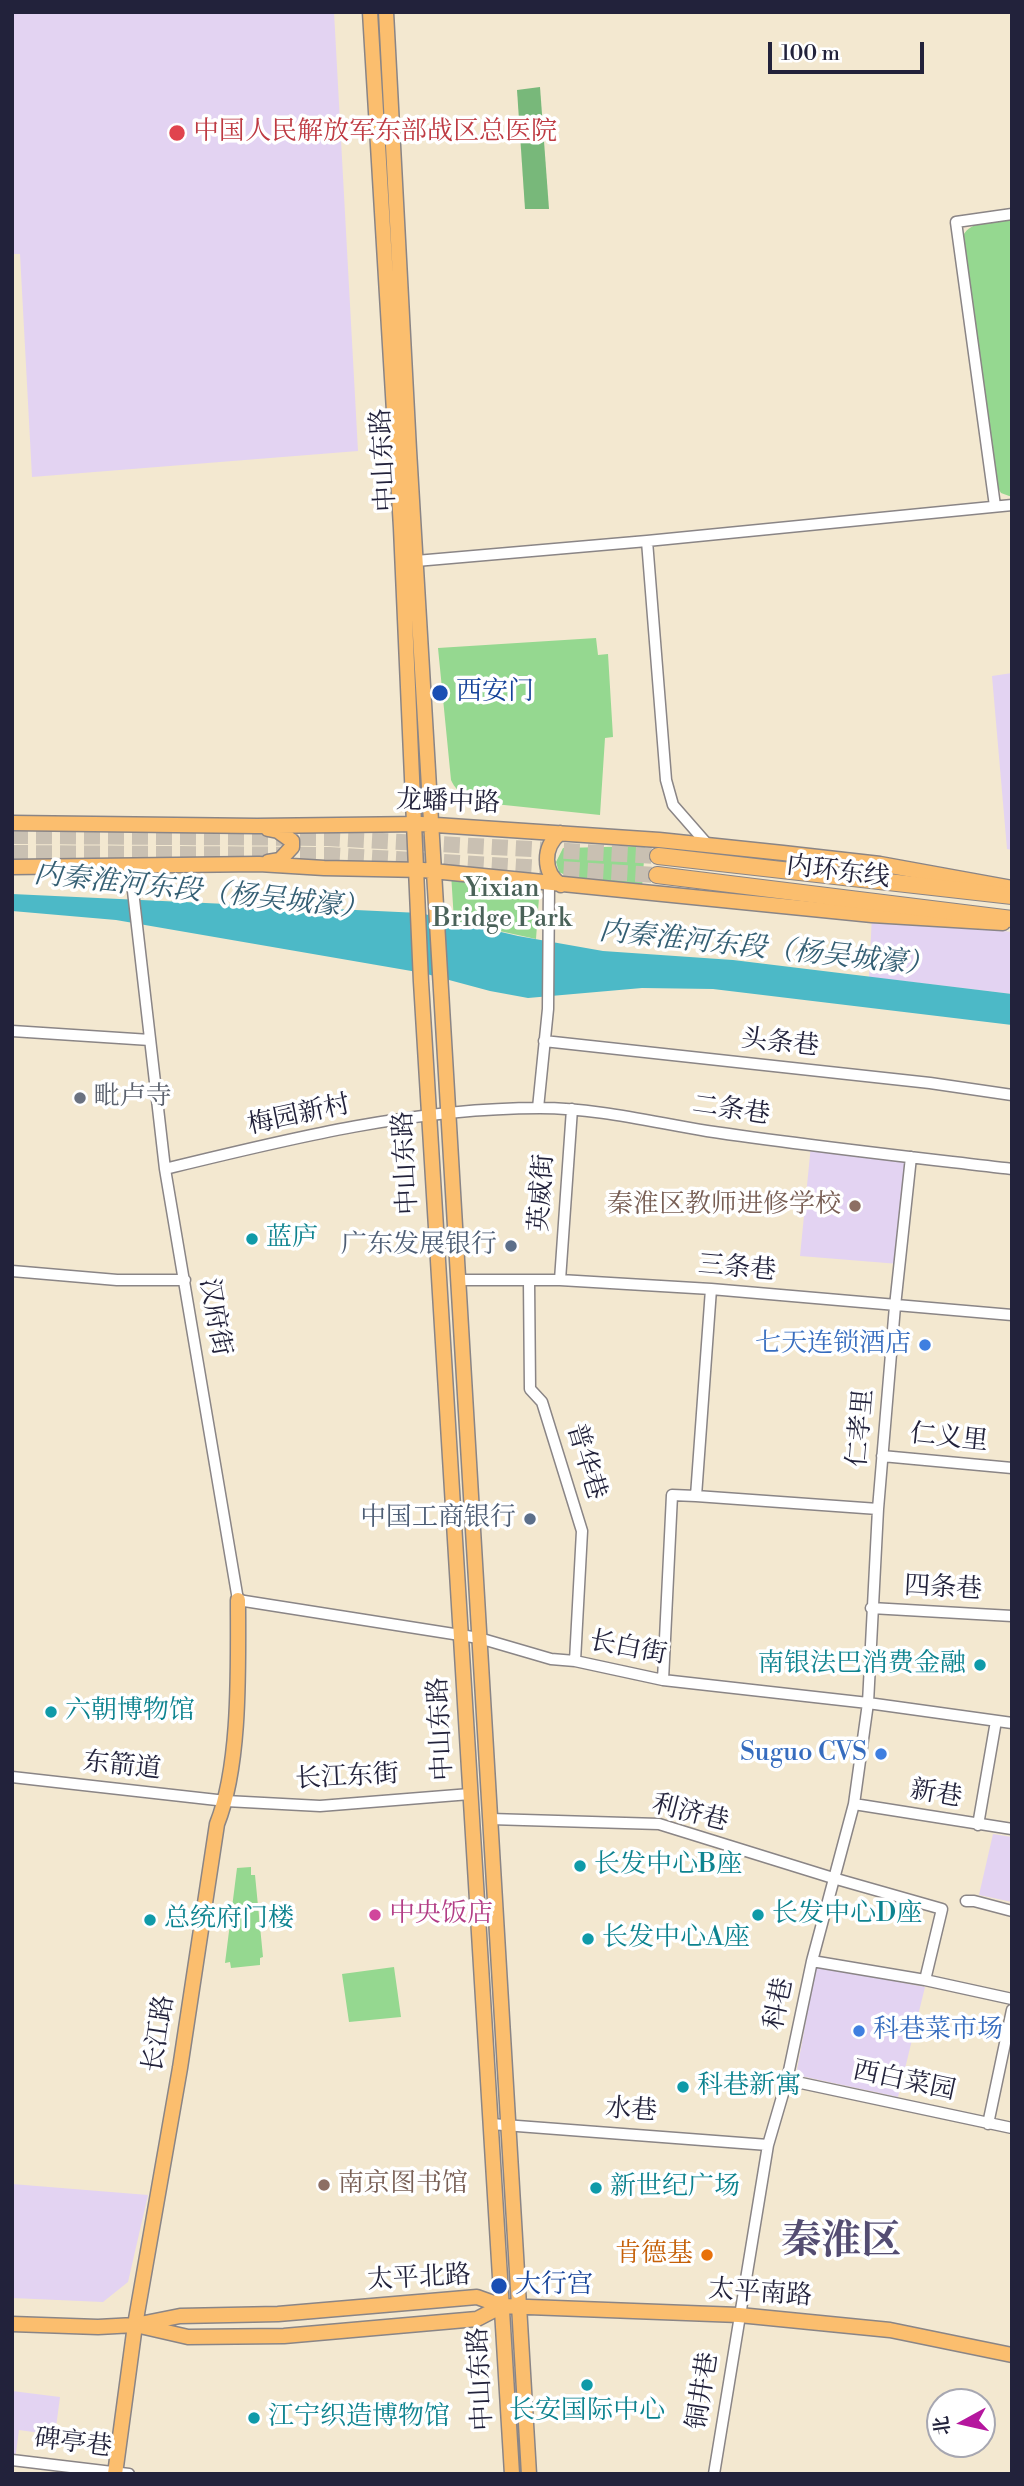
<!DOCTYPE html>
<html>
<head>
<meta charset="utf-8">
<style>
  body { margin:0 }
  #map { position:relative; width:1024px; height:2486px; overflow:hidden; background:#f3e8d0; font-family:"Libre Bodoni","Noto Serif SC",serif }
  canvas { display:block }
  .frame { position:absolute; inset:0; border:14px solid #22223b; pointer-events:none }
  .north { position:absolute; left:926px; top:2388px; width:70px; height:70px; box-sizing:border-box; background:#fff; border:2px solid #a7a7b1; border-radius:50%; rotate:262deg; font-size:19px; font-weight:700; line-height:28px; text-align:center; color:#22223b }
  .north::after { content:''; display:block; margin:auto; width:24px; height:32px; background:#b5179e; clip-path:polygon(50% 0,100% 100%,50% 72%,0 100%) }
  .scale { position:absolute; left:768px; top:42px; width:156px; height:32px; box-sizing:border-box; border:4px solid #22223b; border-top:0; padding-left:9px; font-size:21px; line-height:24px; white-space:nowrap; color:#22223b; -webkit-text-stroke:5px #fff; paint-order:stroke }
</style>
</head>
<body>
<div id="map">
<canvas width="1024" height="2486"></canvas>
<div class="frame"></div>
<div class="north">北</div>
<div class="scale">100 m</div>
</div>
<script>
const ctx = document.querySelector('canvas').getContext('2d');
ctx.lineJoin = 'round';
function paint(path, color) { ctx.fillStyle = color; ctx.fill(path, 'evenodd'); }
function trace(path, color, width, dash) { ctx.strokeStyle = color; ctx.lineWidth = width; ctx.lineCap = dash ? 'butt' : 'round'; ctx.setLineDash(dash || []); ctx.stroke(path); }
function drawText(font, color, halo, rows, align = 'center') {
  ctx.font = font + ' "Libre Bodoni","Noto Serif SC",serif'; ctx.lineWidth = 7; ctx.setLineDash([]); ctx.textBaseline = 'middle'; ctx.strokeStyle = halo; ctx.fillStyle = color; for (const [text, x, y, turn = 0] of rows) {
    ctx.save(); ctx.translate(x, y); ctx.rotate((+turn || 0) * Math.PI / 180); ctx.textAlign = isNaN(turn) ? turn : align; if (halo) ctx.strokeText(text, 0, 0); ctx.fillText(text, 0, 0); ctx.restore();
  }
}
paint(new Path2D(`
  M12,12H334L358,451L32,477L20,254H12Z
  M1012,673V850L1007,849L992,676Z
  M872,915L1012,932V994L869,977Z
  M811,1145L911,1157L899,1264L800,1256Z
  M993,1834L1012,1837V1902L979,1895Z
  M816,1966L925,1987L898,2097L796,2075Z
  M12,2184L148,2195L128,2282L103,2302L12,2298Z
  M12,2391L60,2397L55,2435L19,2430L15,2460H12Z`), '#e3d3f2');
paint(new Path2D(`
  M1012,220V497L1001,493L998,488L963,236C970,220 996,222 1012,220Z
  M596,638L598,655L608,654L613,737L605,738L600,815L485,803C469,799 458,795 451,780L438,648Z
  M645,846L642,888L569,877L559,872L556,862L563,848Z
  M451,873L540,883L536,939L454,921Z
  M251,1867V1875H255L263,1957L260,1958V1965L231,1968L230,1962L225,1963L237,1868Z
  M394,1967L401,2017L349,2022L342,1974Z`), '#95d890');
paint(new Path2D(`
  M540,87L549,209H525L517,90Z`), '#78b87a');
paint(new Path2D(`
  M12,894L420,913L518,936L603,951L733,960L1012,994V1025L713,989L642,988L528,998L490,991L423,973L116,920L12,911Z`), '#4cb9c7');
trace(new Path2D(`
  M12,836L328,838L658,856
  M12,853L329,855L657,875`), '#c9c0b2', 16, [16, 8]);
const minor = new Path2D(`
  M995,506L956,222L1012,214
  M647,541L666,780L673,805L708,845
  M416,561L647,541L1012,505
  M130,865L165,1169L238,1600L479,1638L551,1659L575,1661L663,1680L868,1703L1012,1723
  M12,1031L150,1040
  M544,1041L930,1083L1012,1095
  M538,1108L548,1009L549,884
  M165,1169C288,1139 412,1108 540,1108C596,1108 652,1122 707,1131C808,1146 910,1157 1012,1169
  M12,1271L117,1280H185
  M458,1280H560L711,1289L1012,1315
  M560,1280L572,1109
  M529,1281L530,1389L542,1402L582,1531L575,1661
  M711,1289L696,1496L878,1509
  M882,1456L1012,1468
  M871,1608L1012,1616
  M663,1680L672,1495L696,1496
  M12,1777L226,1801L320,1806L470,1794
  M854,1804L1012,1829
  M490,1819L659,1824L833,1878L942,1909L925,1980
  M978,1825L996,1721
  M966,1901H974L1012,1911
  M812,1961L925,1980L1012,1999
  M787,2080L1012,2128
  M491,2124L768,2145
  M988,2124L1012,2010
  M12,2460L129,2474
  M714,2474L768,2145L787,2080L812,1961L854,1804L868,1703L878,1509L895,1306L911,1157`);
const major = new Path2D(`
  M370,12L401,528L421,982L512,2474
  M386,12L409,450L529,2474
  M12,823L257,826L421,824L659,840L783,853L880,864L1012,888
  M560,833C543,847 542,872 561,885
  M268,862L280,860L292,847V841L278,831L268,829
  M12,867L259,864L324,868L423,870L872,915L1003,923
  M12,2324L98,2327L135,2325L180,2316L278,2314L477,2297L502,2306L739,2315L890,2330L1012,2355
  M140,2326L188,2337L284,2336L477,2319L502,2306
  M115,2474L135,2325L180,2068L217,1824C241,1764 238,1666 238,1600`);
const highway = new Path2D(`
  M658,856L1012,896
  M657,875L1012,919`);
trace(minor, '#8a8586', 13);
trace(major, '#8a8586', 17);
trace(highway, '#8a8586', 18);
trace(minor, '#fff', 10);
trace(major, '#fbbe6e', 14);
trace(highway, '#fbbe6e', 16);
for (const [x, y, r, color] of [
  [177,133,9,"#e0444e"],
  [440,693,9,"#1a4fb4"],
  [80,1098,7,"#6b7280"],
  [855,1206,7,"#8d6e63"],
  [252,1239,7,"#0f9aa8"],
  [511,1246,7,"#5c6f8a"],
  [925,1345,7,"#3f7fe0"],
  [530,1519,7,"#5c6f8a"],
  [980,1665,7,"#0f9aa8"],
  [51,1712,7,"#0f9aa8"],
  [881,1754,7,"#3f7fe0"],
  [580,1866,7,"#0f9aa8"],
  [375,1915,7,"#d1479c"],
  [758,1915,7,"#0f9aa8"],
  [150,1920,7,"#0f9aa8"],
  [588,1939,7,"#0f9aa8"],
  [859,2031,7,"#3f7fe0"],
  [683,2087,7,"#0f9aa8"],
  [324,2185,7,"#8d6e63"],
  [596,2188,7,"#0f9aa8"],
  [707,2255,7,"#e8710a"],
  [499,2286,9,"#1a4fb4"],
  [587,2385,7,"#0f9aa8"],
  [254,2418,7,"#0f9aa8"]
]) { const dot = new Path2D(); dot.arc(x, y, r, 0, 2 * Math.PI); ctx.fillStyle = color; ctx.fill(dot); trace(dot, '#fff', 2.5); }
drawText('26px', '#be3a42', '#fff', [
  ["中国人民解放军东部战区总医院",193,133]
], 'left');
drawText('26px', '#22223b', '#fff', [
  ["中山东路",385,460,-93],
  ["龙蟠中路",448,803,2],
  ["内环东线",838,873,7],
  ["头条巷",780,1044,6],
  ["二条巷",731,1111,8],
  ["梅园新村",299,1116,-12],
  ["中山东路",407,1163,-93],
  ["英威街",543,1193,-86],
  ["三条巷",737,1269,5],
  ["汉府街",214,1317,80],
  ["仁孝里",862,1428,-85],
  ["仁义里",949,1439,6],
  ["普华巷",585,1462,73],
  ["四条巷",943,1589,3],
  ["长白街",628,1649,11],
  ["中山东路",442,1729,-93],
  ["东箭道",122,1767,6],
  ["长江东街",347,1778,-3],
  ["新巷",936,1795,10],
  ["利济巷",690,1814,14],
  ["科巷",780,2004,-78],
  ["长江路",160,2034,-81],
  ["西白菜园",904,2082,12],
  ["水巷",631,2111,4],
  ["太平北路",419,2279,-3],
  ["太平南路",760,2294,4],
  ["中山东路",482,2379,-93],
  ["铜井巷",704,2391,-81],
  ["碑亭巷",73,2444,7]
]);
drawText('26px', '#164399', '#fff', [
  ["西安门",456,693],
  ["大行宫",515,2286]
], 'left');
drawText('26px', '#4a6259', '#fff', [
  ["Yixian",502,890],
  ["Bridge Park",502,920]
]);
drawText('26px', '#5b616d', '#fff', [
  ["毗卢寺",94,1098]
], 'left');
drawText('26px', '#785e54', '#fff', [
  ["秦淮区教师进修学校",841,1206],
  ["南京图书馆",338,2185,"left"]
], 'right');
drawText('26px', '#0d838f', '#fff', [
  ["蓝庐",266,1239],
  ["南银法巴消费金融",966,1665,"right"],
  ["六朝博物馆",65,1712],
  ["长发中心B座",594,1866],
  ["长发中心D座",772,1915],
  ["总统府门楼",164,1920],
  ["长发中心A座",602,1939],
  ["科巷新寓",697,2087],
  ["新世纪广场",610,2188],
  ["长安国际中心",587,2412,"center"],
  ["江宁织造博物馆",268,2418]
], 'left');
drawText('26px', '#4e5e75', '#fff', [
  ["广东发展银行",497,1246],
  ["中国工商银行",516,1519]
], 'right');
drawText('26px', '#366cbe', '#fff', [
  ["七天连锁酒店",911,1345],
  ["Suguo CVS",867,1754],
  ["科巷菜市场",873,2031,"left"]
], 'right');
drawText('26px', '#b23c85', '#fff', [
  ["中央饭店",389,1915]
], 'left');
drawText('26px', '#c56008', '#fff', [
  ["肯德基",693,2255]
], 'right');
drawText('italic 28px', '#335e73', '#fff', [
  ["内秦淮河东段（杨吴城濠）",201,893,6],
  ["内秦淮河东段（杨吴城濠）",766,950,6]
]);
drawText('bold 40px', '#544d72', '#fff', [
  ["秦淮区",841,2243]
]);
</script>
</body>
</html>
